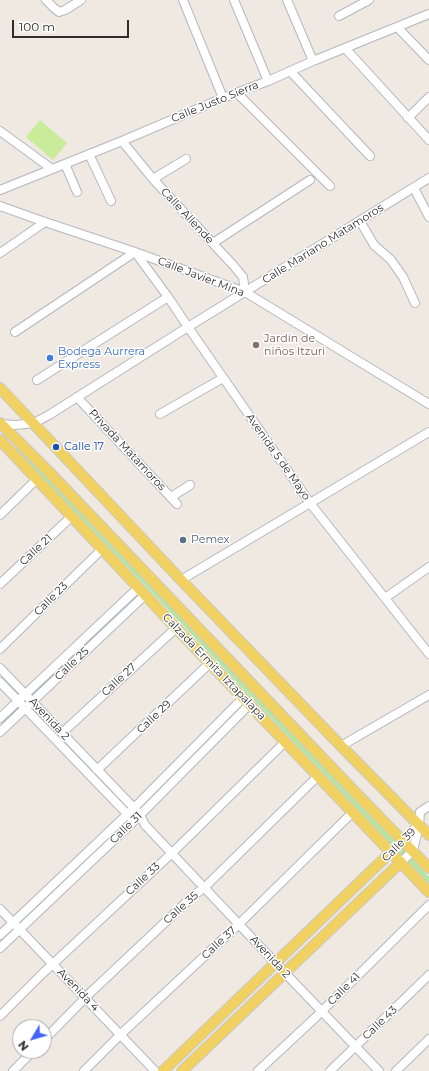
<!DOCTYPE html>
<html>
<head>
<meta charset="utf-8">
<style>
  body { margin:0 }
  #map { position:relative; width:429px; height:1071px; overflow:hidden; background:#efe9e1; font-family:Montserrat,sans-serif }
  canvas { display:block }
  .north { position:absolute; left:12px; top:1019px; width:40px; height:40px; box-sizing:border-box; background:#fff; border:1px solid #ababab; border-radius:50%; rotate:232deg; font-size:11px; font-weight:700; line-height:16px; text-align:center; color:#2e2e2e }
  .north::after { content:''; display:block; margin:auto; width:14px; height:18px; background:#4264fb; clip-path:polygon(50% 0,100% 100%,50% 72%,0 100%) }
  .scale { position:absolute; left:12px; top:20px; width:117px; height:18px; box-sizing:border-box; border:2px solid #2e2e2e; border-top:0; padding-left:5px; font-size:12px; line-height:14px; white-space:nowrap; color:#2e2e2e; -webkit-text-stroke:3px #fff; paint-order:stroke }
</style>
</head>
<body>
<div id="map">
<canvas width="429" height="1071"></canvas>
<div class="north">N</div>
<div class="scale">100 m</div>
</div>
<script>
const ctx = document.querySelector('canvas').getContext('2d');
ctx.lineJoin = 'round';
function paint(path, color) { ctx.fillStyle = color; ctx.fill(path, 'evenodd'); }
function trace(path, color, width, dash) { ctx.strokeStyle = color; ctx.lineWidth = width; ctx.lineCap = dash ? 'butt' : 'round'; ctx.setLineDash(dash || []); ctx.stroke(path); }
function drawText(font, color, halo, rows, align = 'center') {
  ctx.font = font + ' Montserrat,sans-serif'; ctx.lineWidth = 3; ctx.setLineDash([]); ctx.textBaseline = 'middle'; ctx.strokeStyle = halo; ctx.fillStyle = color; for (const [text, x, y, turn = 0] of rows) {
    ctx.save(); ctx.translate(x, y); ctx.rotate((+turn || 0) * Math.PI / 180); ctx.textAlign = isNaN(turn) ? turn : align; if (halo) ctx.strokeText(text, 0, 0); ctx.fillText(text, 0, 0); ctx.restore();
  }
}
paint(new Path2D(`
  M20,446L429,877V884L15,449Z`), '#b6e59e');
paint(new Path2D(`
  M40,120L67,143L53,160L26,137Z`), '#c9ec9a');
const minor = new Path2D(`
  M46,0L54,8L59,12L65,10L81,0
  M183,0L223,98
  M234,0L268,81
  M287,0L313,61
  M339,16L369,0
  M398,28L429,60
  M345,48L429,140
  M290,71L370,156
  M237,93L330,186
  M408,118L429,97
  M0,131L52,169
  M122,141L153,179L233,265L243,277L245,292
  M89,154L111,201
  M65,164L77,192
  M153,179L186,159
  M414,188L429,217
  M0,190L122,141L223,98L268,81L313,61L429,14
  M0,206L45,222L135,252L245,292L429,404
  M360,221L374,245L391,260L403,277L415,303
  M213,243L310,180
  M0,253L45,222
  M15,332L135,252L168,297L188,327L310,503L429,654
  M37,380L168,297
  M77,397L177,504
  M160,414L223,378
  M0,424L16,425L34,423L49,415L188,327L429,178
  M171,497L190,485
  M0,515L37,479
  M181,580L429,432
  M0,584L72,516
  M385,598L429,567
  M0,649L102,549
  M0,668L134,808L140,815L145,825L285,973L379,1071
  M0,682L130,817
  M0,718L138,588
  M0,732L145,595
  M62,733L176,628
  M341,746L429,695
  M97,770L210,663
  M391,852L418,825
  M401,862L413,851L419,825L420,812L429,806
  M0,909L155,1071
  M0,935L134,808L243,698
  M0,948L140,815L250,704
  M0,1016L42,974L172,853L285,742
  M44,1040L90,993L193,896L205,887L318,776
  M13,1071L33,1051
  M84,1071L120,1035L239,924L353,812
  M258,1071L315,1018L429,905
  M330,1071L429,975
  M396,1071L429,1039`);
const major = new Path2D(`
  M0,388L181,580L341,746L429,835
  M0,423L49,472L355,792L429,868
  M0,440L176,628L429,892
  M163,1071L391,852
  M182,1071L401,862`);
trace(minor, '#b4b7c1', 10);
trace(major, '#c9c9c9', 12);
trace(minor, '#fff', 8);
trace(major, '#f2d163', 10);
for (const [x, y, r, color] of [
  [256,345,4,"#8d6e63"],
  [50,358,4,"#3f7fe0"],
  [56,447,4,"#1a4fb4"],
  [183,540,4,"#5c6f8a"]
]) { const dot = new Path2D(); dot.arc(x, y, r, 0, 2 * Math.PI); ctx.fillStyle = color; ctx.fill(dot); trace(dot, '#fff', 1.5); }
drawText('11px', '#2e2e2e', '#fff', [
  ["Calle Justo Sierra",215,102,-22],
  ["Calle Allende",187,216,47],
  ["Calle Mariano Matamoros",323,244,-32],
  ["Calle Javier Mina",201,277,21],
  ["Privada Matamoros",127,450,47],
  ["Avenida 5 de Mayo",278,457,55],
  ["Calle 21",36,550,-43],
  ["Calle 23",51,599,-45],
  ["Calle 25",72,664,-44],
  ["Calzada Ermita Iztapalapa",214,667,46],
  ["Calle 27",119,680,-43],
  ["Calle 29",154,717,-44],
  ["Avenida 2",49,719,47],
  ["Calle 31",126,828,-44],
  ["Calle 39",399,845,-45],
  ["Calle 33",143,879,-43],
  ["Calle 35",181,908,-42],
  ["Calle 37",219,943,-43],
  ["Avenida 2",270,957,47],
  ["Calle 41",344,989,-45],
  ["Avenida 4",78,990,46],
  ["Calle 43",380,1023,-44]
]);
drawText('11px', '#785e54', '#fff', [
  ["Jardín de",264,339],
  ["niños Itzuri",264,352]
], 'left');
drawText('11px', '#366cbe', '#fff', [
  ["Bodega Aurrera",58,352],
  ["Express",58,365]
], 'left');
drawText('11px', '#164399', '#fff', [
  ["Calle 17",64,447]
], 'left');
drawText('11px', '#4e5e75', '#fff', [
  ["Pemex",191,540]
], 'left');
</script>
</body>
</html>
